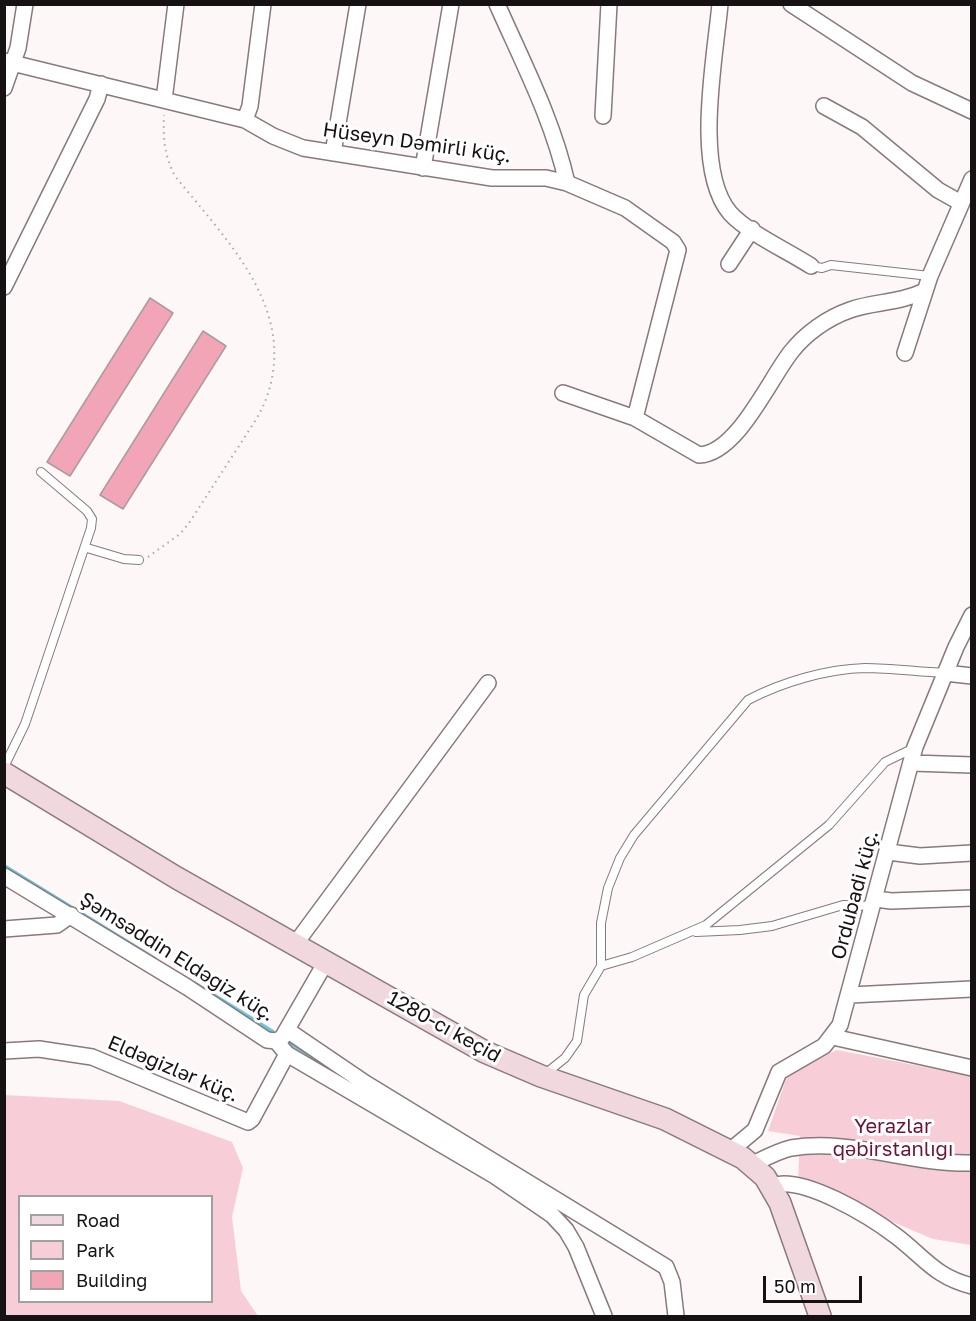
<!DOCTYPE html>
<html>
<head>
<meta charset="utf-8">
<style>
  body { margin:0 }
  #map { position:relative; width:976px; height:1321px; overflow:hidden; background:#fef7f8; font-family:"Golos Text",sans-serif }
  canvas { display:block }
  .frame { position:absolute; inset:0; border:6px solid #161112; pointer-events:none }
  .legend { position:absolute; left:18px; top:1195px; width:195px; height:108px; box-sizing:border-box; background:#fff; border:2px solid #a2a0a0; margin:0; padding:8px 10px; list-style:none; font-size:18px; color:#161112 }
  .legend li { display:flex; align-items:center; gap:12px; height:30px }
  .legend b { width:30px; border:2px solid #a2a0a0 }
  .scale { position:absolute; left:763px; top:1276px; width:99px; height:27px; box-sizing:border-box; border:3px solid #161112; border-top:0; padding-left:8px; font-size:18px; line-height:21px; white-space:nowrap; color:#161112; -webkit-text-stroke:4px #fff; paint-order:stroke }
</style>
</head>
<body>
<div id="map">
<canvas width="976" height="1321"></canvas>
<div class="frame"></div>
<ul class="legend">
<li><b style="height:8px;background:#f0d8de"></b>Road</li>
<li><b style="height:16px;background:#f7ced7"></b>Park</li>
<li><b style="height:16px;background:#f3a5b8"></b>Building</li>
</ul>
<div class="scale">50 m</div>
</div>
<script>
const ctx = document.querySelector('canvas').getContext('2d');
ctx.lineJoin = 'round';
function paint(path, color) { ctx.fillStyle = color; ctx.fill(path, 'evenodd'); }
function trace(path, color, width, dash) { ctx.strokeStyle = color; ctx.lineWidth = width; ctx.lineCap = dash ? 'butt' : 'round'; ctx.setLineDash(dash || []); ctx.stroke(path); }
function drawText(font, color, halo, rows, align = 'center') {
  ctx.font = font + ' "Golos Text",sans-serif'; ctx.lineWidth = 6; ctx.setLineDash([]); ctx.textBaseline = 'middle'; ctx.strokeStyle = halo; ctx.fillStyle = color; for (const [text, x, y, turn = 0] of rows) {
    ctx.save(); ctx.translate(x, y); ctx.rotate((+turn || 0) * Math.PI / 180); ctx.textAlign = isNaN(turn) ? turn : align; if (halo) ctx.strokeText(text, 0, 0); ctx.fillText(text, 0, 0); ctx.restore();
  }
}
paint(new Path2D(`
  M837,1050L971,1076V1245L933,1239L798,1182L800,1136L768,1131L789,1071Z
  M4,1095L119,1101L232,1142L243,1168L232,1217L241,1291L258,1316H5ZM20,1196H212V1302H20Z`), '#f7ced7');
trace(new Path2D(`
  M4,866L155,959
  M194,983L273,1032
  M289,1042L319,1061`), '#66c9d9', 4);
const building = new Path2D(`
  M150,298L173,313L70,476L47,462Z
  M203,331L226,346L123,509L100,495Z`);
paint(building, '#f3a5b8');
trace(building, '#ab9b9e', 1.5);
const lane = new Path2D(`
  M811,266L822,268L831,265L930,276
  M87,548L124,559L139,560
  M4,767L25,724L91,528L92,519L87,511L41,472
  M696,932L740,930L772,926L843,905L873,906
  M601,966L632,957L706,925L829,825L885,762L914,748
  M545,1074L565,1058L577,1041L584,995L601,966V923L608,888L620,858L634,835L748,700C782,682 827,669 865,668C892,668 918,672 945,673`);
const street = new Path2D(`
  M497,4C523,63 553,120 567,183
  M720,4C715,59 693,169 730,213C748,233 788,251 811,266
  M791,4L912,83L972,111
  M4,61L245,120L273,136L303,148L492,178H546L567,183L625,208L673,242L678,250L635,418
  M4,88L18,48L25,4
  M164,100L176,4
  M824,106L862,127L938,190L961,203
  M603,116L609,4
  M245,120L250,106L263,4
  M333,153L358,4
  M423,168L451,4
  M729,264L752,229
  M4,287L97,99L101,84
  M905,353L930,276L972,179
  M563,393L635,418L699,455C737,454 769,380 791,352C805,334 827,318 850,310C875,301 897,304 925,291
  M945,673L972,676
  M912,763L972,765
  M888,852L920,856L972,853
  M4,876L187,987L267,1040L276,1041L282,1038L327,960
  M876,899L891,901L972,898
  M4,929L57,925L71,915
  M296,943L488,683
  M850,995L972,989
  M287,1030L365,1083L666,1267L672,1282L676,1316
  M833,1037L972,1068
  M276,1041L287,1054L495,1176L552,1215L566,1230L576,1247L604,1316
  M4,1051L39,1049L92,1057L248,1122L252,1119L287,1054
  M731,1150L755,1130L779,1072L824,1046L840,1025L915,747L956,647L972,615
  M753,1164C765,1158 778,1151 791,1148C851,1138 911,1165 972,1163
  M771,1186C802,1174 871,1217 896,1236C924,1257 935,1277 972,1286`);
const secondary = new Path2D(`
  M4,773L177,878L485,1052L541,1076L665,1119L743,1158L765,1177L780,1203L820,1316`);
trace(lane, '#88797c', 10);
trace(street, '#88797c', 18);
trace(secondary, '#88797c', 24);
trace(new Path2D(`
  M148,557L180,534L189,523C206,497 222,472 239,446C248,431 260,416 266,399C299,310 227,241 175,176C164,155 163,138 164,115`), '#ada7a8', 2, [1.5, 4.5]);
trace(lane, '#fff', 8);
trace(street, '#fff', 15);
trace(secondary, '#f0d8de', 21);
drawText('20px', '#161112', '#fff', [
  ["Hüseyn Dəmirli küç.",417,143,8],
  ["Ordubadi küç.",855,895,-75],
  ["Şəmsəddin Eldəgiz küç.",177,957,32],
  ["1280-cı keçid",444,1027,29],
  ["Eldəgizlər küç.",173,1069,23]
]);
drawText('20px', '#6e1436', '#fff', [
  ["Yerazlar",893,1127],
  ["qəbirstanlığı",893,1150]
]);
</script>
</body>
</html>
